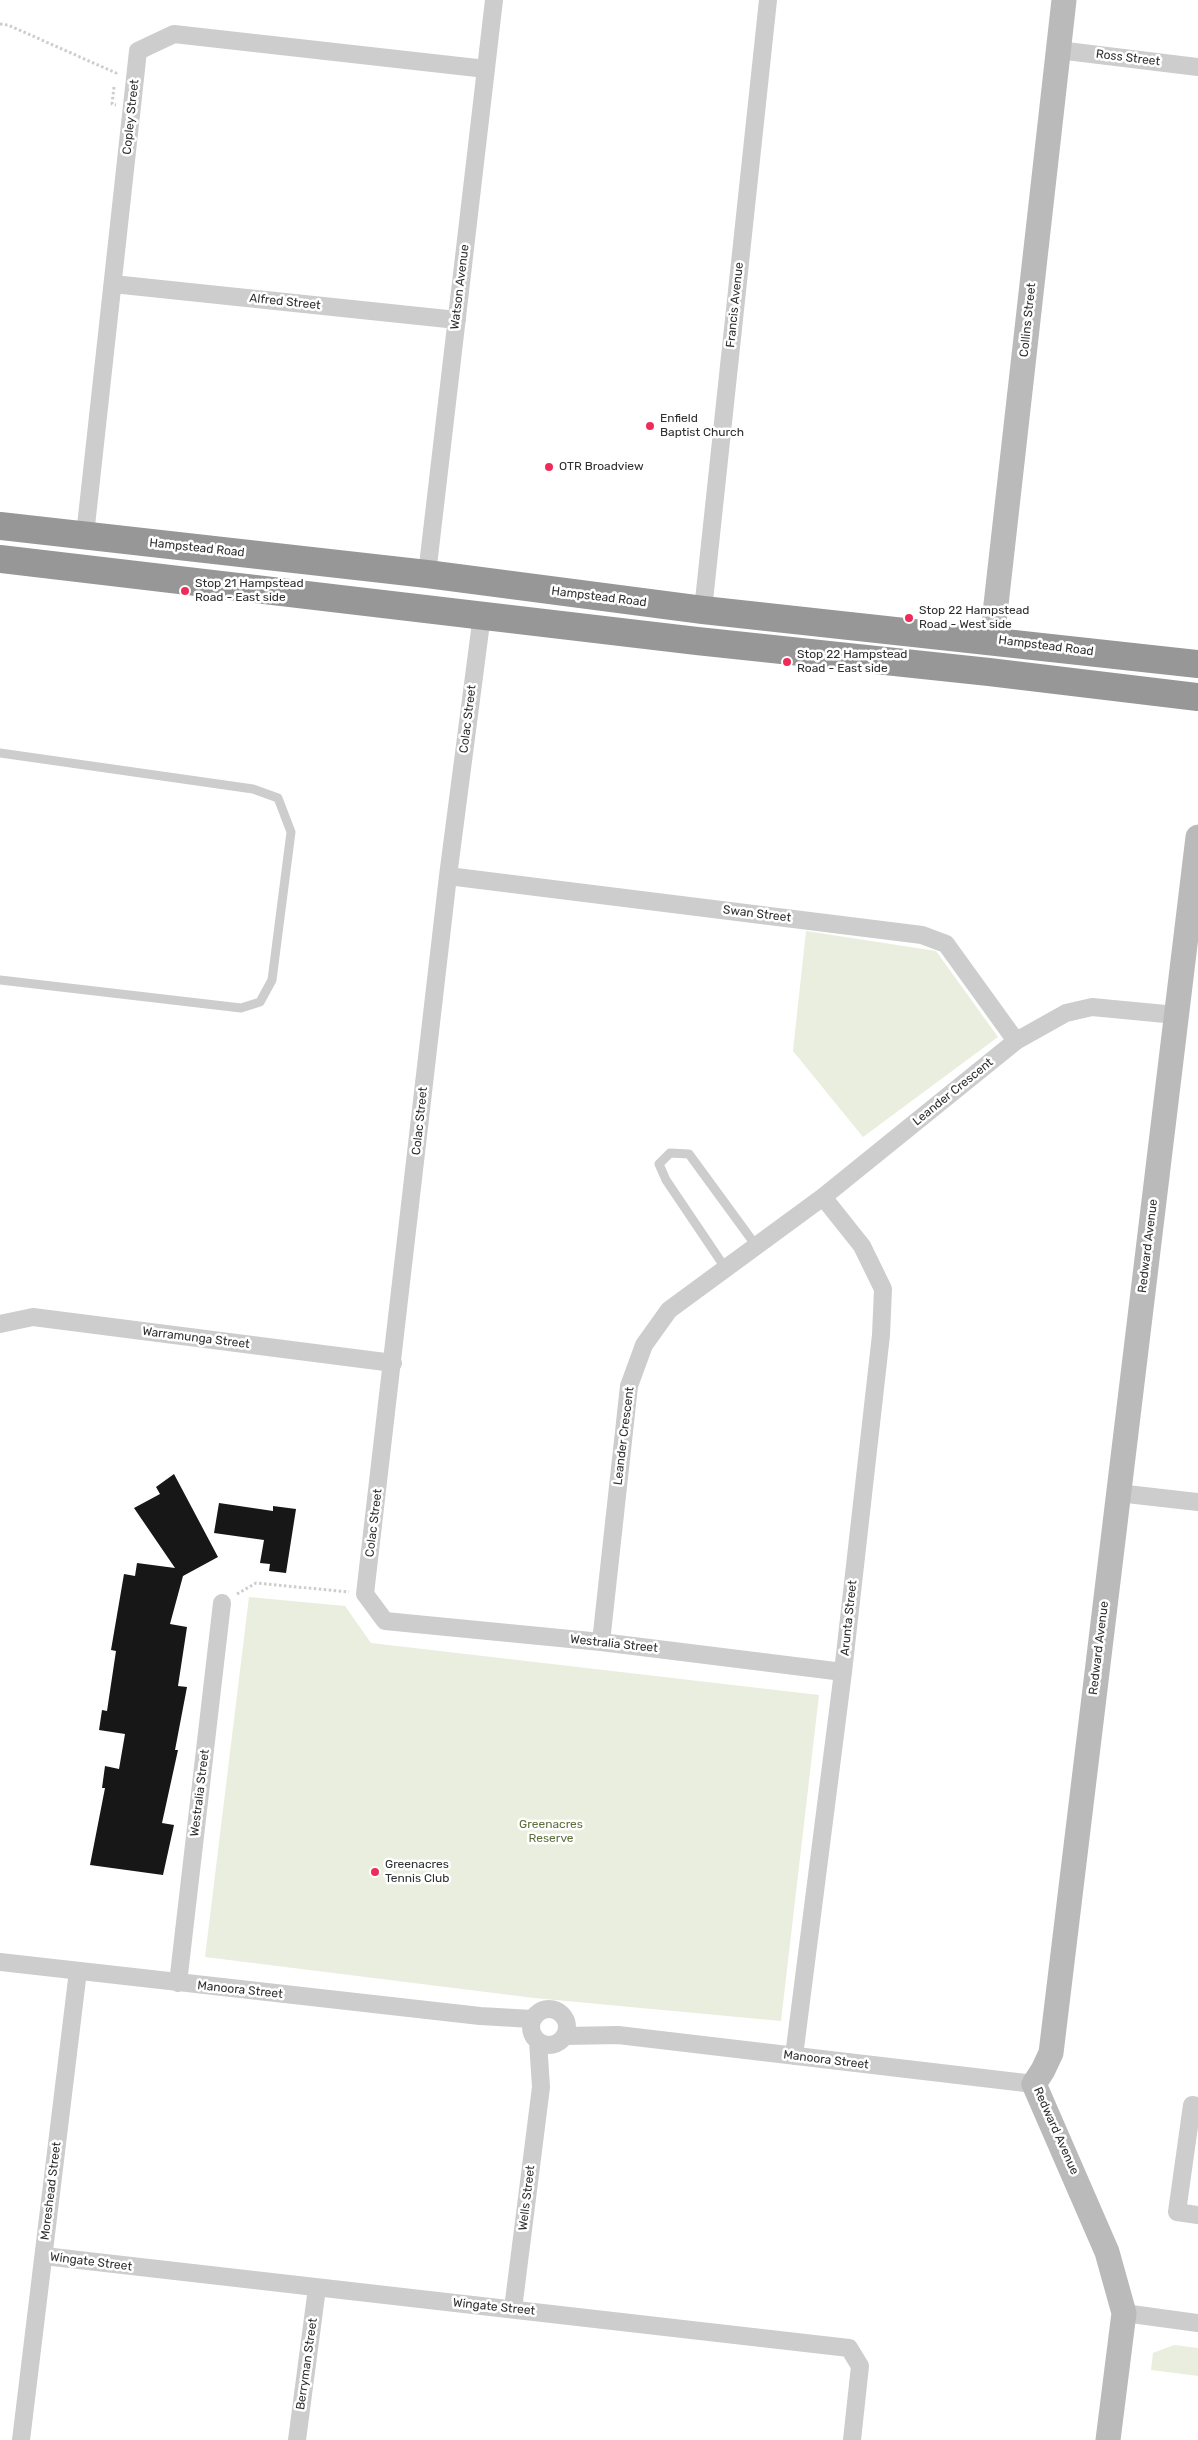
<!DOCTYPE html>
<html>
<head>
<meta charset="utf-8">
<style>
  body { margin:0 }
  canvas { display:block; background:#fff }
</style>
</head>
<body>
<canvas width="1198" height="2440"></canvas>
<script>
const ctx = document.querySelector('canvas').getContext('2d');
ctx.lineJoin = 'round';
function paint(path, color) { ctx.fillStyle = color; ctx.fill(path, 'evenodd'); }
function trace(path, color, width, dash) { ctx.strokeStyle = color; ctx.lineWidth = width; ctx.lineCap = dash ? 'butt' : 'round'; ctx.setLineDash(dash || []); ctx.stroke(path); }
function drawText(font, color, halo, rows, align = 'center') {
  ctx.font = font + ' Rubik,sans-serif'; ctx.lineWidth = 5; ctx.setLineDash([]); ctx.textBaseline = 'middle'; ctx.strokeStyle = halo; ctx.fillStyle = color; for (const [text, x, y, turn = 0] of rows) {
    ctx.save(); ctx.translate(x, y); ctx.rotate((+turn || 0) * Math.PI / 180); ctx.textAlign = isNaN(turn) ? turn : align; if (halo) ctx.strokeText(text, 0, 0); ctx.fillText(text, 0, 0); ctx.restore();
  }
}
paint(new Path2D(`
  M806,931L936,951L998,1037L863,1137L793,1051Z
  M249,1597L345,1606L371,1643L819,1695L781,2021L534,1998L205,1957Z
  M1174,2345L1198,2348V2376L1151,2370L1153,2353Z`), '#e9eede');
paint(new Path2D(`
  M174,1474L218,1557L183,1576L170,1624L187,1627L178,1686L187,1687L175,1750H178L162,1823L174,1825L163,1875L90,1865L105,1788H102L105,1766L119,1769L125,1734L99,1730L102,1710L107,1711L116,1651L111,1650L124,1574L135,1576L137,1563L175,1568L134,1508L160,1494L156,1487Z
  M219,1503L273,1511V1506L296,1509L286,1573L269,1571L270,1564L260,1563L264,1540L214,1533Z`), '#171717');
trace(new Path2D(`
  M0,24L8,25L116,73V76
  M114,87L112,104L116,105
  M237,1594L256,1583L349,1592`), '#cdcdcd', 3, [2.5, 2.5]);
trace(new Path2D(`
  M0,753L253,789L278,798L291,832L272,980L260,1002L241,1008L0,980
  M726,1269L666,1180L659,1164L670,1153L689,1154L757,1247`), '#cdcdcd', 9);
trace(new Path2D(`
  M1058,50L1198,67
  M113,284L457,320
  M85,535L138,51L174,34L486,69
  M427,574L494,0
  M703,610L768,0
  M482,615L448,876L365,1594L385,1621L601,1642L843,1672
  M448,876L922,935L946,944L1016,1041
  M0,1324L33,1317L393,1363
  M1118,1493L1198,1502
  M601,1642L629,1386L644,1345L669,1310L823,1197L1016,1041L1066,1013L1092,1007L1176,1015
  M0,1962L480,2016L532,2019
  M178,1983L222,1603
  M531 2027a18 18 0 1 1 36 0a18 18 0 1 1-36 0Z
  M565,2036L618,2035L1034,2084
  M794,2056L843,1672L881,1335L883,1289L862,1246L823,1197
  M1198,2106L1192,2105L1177,2212L1198,2215
  M44,2256L849,2348L860,2366L852,2440
  M513,2309L541,2087L538,2041
  M1124,2313L1198,2323
  M21,2440L78,1971
  M297,2440L317,2288`), '#cdcdcd', 18);
trace(new Path2D(`
  M992,640L1064,0
  M1108,2440L1124,2313L1107,2252L1034,2084L1043,2070L1051,2053L1198,837`), '#bababa', 25);
trace(new Path2D(`
  M0,526L427,574L703,610L1198,664
  M0,559L697,641L989,672L1198,697`), '#979797', 28);
for (const [x, y, r, color] of [
  [650,426,5,"#ef2b59"],
  [549,467,5,"#ef2b59"],
  [185,591,5,"#ef2b59"],
  [909,618,5,"#ef2b59"],
  [787,662,5,"#ef2b59"],
  [375,1872,5,"#ef2b59"]
]) { const dot = new Path2D(); dot.arc(x, y, r, 0, 2 * Math.PI); ctx.fillStyle = color; ctx.fill(dot); trace(dot, '#fff', 2); }
drawText('12px', '#303030', '#fff', [
  ["Ross Street",1128,58,7],
  ["Copley Street",131,117,-84],
  ["Watson Avenue",460,287,-83],
  ["Alfred Street",285,302,6],
  ["Francis Avenue",735,305,-84],
  ["Collins Street",1028,320,-84],
  ["Hampstead Road",197,548,6],
  ["Hampstead Road",599,597,7],
  ["Hampstead Road",1046,646,7],
  ["Colac Street",468,719,-83],
  ["Swan Street",757,914,7],
  ["Leander Crescent",953,1092,-39],
  ["Colac Street",420,1121,-84],
  ["Redward Avenue",1148,1246,-83],
  ["Warramunga Street",196,1338,7],
  ["Leander Crescent",624,1436,-83],
  ["Colac Street",374,1523,-83],
  ["Arunta Street",849,1618,-84],
  ["Westralia Street",614,1644,6],
  ["Redward Avenue",1099,1648,-83],
  ["Westralia Street",200,1793,-83],
  ["Manoora Street",240,1990,6],
  ["Manoora Street",826,2060,7],
  ["Redward Avenue",1056,2131,66],
  ["Moreshead Street",51,2191,-83],
  ["Wells Street",527,2198,-83],
  ["Wingate Street",91,2262,7],
  ["Wingate Street",494,2307,6],
  ["Berryman Street",307,2364,-82]
]);
drawText('12px', '#303030', '#fff', [
  ["Enfield",660,419],
  ["Baptist Church",660,433],
  ["OTR Broadview",559,467],
  ["Stop 21 Hampstead",195,584],
  ["Road - East side",195,598],
  ["Stop 22 Hampstead",919,611],
  ["Road - West side",919,625],
  ["Stop 22 Hampstead",797,655],
  ["Road - East side",797,669],
  ["Greenacres",385,1865],
  ["Tennis Club",385,1879]
], 'left');
drawText('12px', '#5c6f3b', '#fff', [
  ["Greenacres",551,1825],
  ["Reserve",551,1839]
]);
</script>
</body>
</html>
